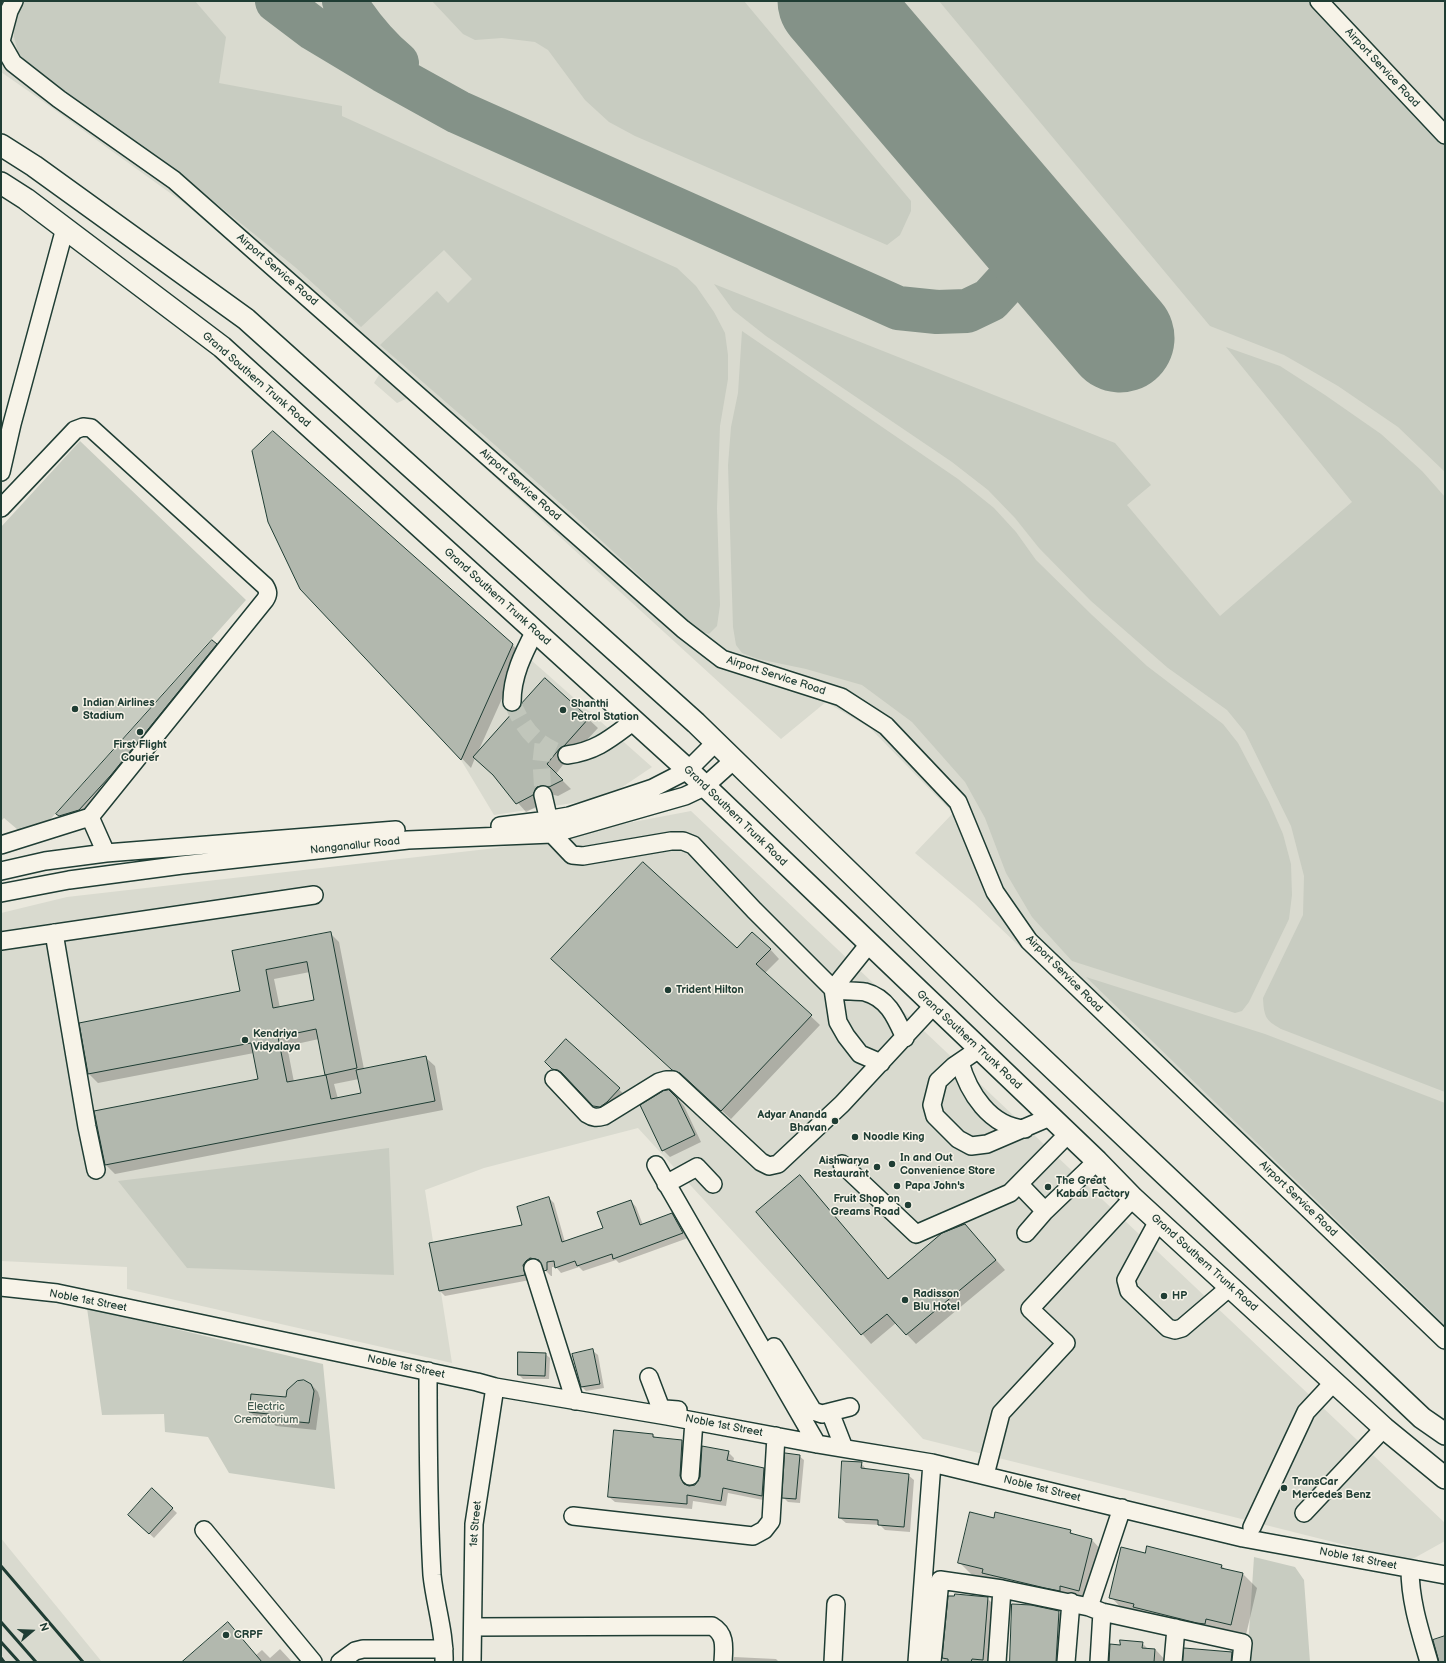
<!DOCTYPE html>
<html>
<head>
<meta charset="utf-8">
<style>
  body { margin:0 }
  #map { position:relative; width:1446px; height:1663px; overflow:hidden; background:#eae8dd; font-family:"Balsamiq Sans",sans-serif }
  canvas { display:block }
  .frame { position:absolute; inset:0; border:2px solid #1f3d34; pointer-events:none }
  .north { position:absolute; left:12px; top:1611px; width:40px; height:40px; -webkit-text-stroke:3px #f7f3e8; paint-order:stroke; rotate:71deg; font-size:11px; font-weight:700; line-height:16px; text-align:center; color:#1f3d34 }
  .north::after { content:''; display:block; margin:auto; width:14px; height:18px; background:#1f3d34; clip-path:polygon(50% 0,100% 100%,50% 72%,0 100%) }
</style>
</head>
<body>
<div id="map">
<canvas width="1446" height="1663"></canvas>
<div class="frame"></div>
<div class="north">N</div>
</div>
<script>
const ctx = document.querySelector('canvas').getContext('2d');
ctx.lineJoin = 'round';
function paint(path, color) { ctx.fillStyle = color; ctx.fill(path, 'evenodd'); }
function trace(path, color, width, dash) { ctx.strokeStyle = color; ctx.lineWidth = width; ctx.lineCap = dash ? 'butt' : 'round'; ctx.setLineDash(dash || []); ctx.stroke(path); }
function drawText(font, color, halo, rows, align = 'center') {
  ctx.font = font + ' "Balsamiq Sans",sans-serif'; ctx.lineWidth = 3; ctx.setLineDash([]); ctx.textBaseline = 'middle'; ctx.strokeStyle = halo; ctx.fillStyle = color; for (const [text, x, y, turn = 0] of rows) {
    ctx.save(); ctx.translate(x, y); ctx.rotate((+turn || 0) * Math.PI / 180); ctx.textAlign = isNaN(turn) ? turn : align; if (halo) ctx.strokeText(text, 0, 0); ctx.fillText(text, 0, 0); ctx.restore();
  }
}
paint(new Path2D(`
  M1,1H1445V1352L974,903L915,853L953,813L870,728L826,702L781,739L408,398L397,403L374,383L379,375L300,303L184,203L34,95L1,72Z
  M513,644L652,767L606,798L494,815L461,760Z
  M691,811L1445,1523V1541L1409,1561L923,1439L638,1128L484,1168L425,1190L452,1363L127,1289V1267L1,1261V913L67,897L496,848Z
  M1,1538L8,1547L102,1662H1Z`), '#d9dacf');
paint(new Path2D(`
  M24,1H195L226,37L219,83L342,106V116L677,268L696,286L714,312L725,333L728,355V379L720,426L717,508L720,605L717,626L709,634L698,631C595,532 488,438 380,345L437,291L448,303L472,279L444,250L361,327L295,267L176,171L32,68L18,52L14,37V21Z
  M432,1H744L911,201V211L900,235L887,245L635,136L609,122L585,100L548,50L535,42L502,38L475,40L463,34Z
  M939,1H1325L1445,140V472L1398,427L1338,386L1284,355L1210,326Z
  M714,284L1115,443L1151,485L1127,505L1220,616L1352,502L1226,347L1280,366L1325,395L1381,434L1422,471L1445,497V1092L1281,1029C1265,1020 1264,1016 1263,998L1303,915L1304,876L1291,826L1245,732L1227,710L1168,668L1091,601L1039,548L1015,518L988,490L952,462L766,336L733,310Z
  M742,331L958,479L994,508L1016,532L1036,560L1092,615L1147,666L1223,724L1238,743L1269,802L1283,834L1291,864L1292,895L1289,919L1249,1002L1242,1011L1235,1013L1072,961L1032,917L1006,873L985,818L965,782L912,722L862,685L806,669L758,659L742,653L736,645L733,627L728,465L731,427L738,393Z
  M80,441L246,600L31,841L4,818L1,821V527Z
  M1086,977L1265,1034L1445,1103V1325Z
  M389,1148L394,1275L187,1268L118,1181Z
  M87,1308L323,1364L335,1489L229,1473L208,1437L165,1432L164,1414L102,1415Z
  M1254,1557L1295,1567L1304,1580L1310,1662H1247Z`), '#c8ccc1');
paint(new Path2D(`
  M301,589L512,645L522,654L478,752L521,708L545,679L598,728L573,755L569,757L556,774L571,789L558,796L550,794L542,804L526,812L496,778L475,758L471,768Z
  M216,645L225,654L89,819L67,823L57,813Z
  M330,933L339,942L364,1069L425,1057L435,1066L443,1110L115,1174L106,1165L259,1080L254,1053L98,1083L89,1074L81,1023L241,992L233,952ZM310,972L316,1001L280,1008L274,979ZM319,1039L328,1075L294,1082L287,1046ZM359,1079L362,1094L338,1099L334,1084Z
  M737,949H770L779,959L765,973L820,1025L731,1119L690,1082L682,1079L562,968Z
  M566,1040L626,1096L603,1114L569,1079L565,1076H560L546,1062Z
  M677,1098L684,1106L701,1142L670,1157L663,1150L642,1106Z
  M809,1186L888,1279L965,1225L1005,1270L916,1344L896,1323L871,1344L757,1212Z
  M549,1198L554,1203L565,1242L604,1228L631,1201L636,1207L643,1225L672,1214L677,1220L688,1238L619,1263L616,1260L583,1271L579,1267L561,1273L556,1267H552V1276H551L545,1270L543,1265L536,1263L530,1280L445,1296L440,1291L524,1226Z
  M593,1351L598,1355L604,1388L586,1391L582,1387L573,1355Z
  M545,1354L550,1358L549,1379H523L519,1375Z
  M311,1384L318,1392L320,1399L316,1430L276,1426L270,1420L257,1418L250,1412L287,1398Z
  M615,1431L653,1435L656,1438L682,1441L688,1447L686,1482L688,1486H695L728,1452L734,1458L733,1463L764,1469L770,1475L768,1501L728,1493L726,1506L693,1501L692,1509L615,1502L609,1497Z
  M799,1456L804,1460L800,1503L788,1502L783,1497Z
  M861,1463L867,1470L908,1475L914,1480L910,1532L885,1530L880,1525L846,1523L840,1518Z
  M152,1490L177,1513L154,1538L129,1514Z
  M995,1519L1070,1531L1075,1536L1092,1540L1105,1554L1093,1604L973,1576L959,1562Z
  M1146,1554L1222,1566L1227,1571L1243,1574L1257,1588L1245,1639L1124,1611L1111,1597Z
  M949,1597L987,1598L1001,1612L997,1662H943Z
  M1058,1612L1072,1626L1070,1662H1010Z
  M228,1623L256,1655L262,1650L270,1658L280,1649L292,1662H183Z
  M1142,1643L1148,1649H1155L1167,1662H1110L1121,1646Z
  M1185,1649L1232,1653L1241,1662H1183Z
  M734,1657L776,1659L779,1662H733Z`), '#0003');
trace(new Path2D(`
  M277,1L314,29L384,71L458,112L898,308L937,312L967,311L990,300L1011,277L1021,252L1022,233L1015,215
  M344,1C359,24 376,46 397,63`), '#849288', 44);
trace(new Path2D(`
  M832,1L1120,338`), '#849288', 109);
const building = new Path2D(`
  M273,431L513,644L461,760L300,589L268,522L252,451Z
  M212,640L217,644L111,775L79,810L59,816L56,814Z
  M545,678L589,718L564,746L560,748L547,764L563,780L549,787L540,785L536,788L533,795L516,804L493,775L473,757L514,711L520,708L522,703Z
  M643,862L737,948L752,932L771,949L756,964L812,1015L721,1111L680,1073L672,1070L551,959Z
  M331,932L357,1068L325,1075L316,1029L278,1037L287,1082L326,1075L331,1099L361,1093L356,1070L426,1056L435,1101L105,1165L94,1111L258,1079L251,1043L88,1074L79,1023L240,991L232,951ZM307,962L314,1000L273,1008L266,970Z
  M566,1039L620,1088L607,1102L600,1107L593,1106L561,1072L557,1070L552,1069L545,1062Z
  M669,1090L677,1098L695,1135L662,1151L640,1105L663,1091Z
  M800,1175L888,1279L942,1233L965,1224L996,1260L906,1335L887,1314L861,1335L756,1212Z
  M549,1197L562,1242L603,1228L597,1212L631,1200L640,1225L672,1213L683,1233L613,1259L612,1254L577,1266L575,1261L555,1268L554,1261L547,1262V1270L544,1271L539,1260L530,1258L526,1261L523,1265L525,1275L439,1291L429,1243L522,1225L517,1207Z
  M593,1349L600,1384L581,1387L572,1354Z
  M518,1352L546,1353L545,1376L518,1375Z
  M304,1380L311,1384L314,1391L309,1423L268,1419L269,1414L249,1412L251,1394L286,1397L287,1390L297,1381Z
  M614,1430L653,1434V1437L682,1440L680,1476L684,1484L689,1486L695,1485L700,1477L702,1446L729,1451L727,1460L764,1468L762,1496L723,1488L721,1501L687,1495V1504L608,1497Z
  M785,1453L800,1455L796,1499L782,1498Z
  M842,1461L862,1462L861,1468L909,1474L904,1527L878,1525V1520L839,1518Z
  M152,1488L173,1508L149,1534L128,1515Z
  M970,1512L994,1518L995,1512L1071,1530L1070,1533L1092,1539L1079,1591L1060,1586V1591L1045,1588L982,1573L983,1569L958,1563Z
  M1147,1546L1222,1565L1221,1568L1243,1573L1231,1625L1206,1619L1205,1624L1197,1623L1133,1607L1134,1604L1109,1598L1121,1547L1145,1553Z
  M955,1594L988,1597L983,1660L972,1659L971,1662H948V1659L942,1658L948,1596H954Z
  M1012,1604L1031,1605L1059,1611L1056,1662H1010Z
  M228,1622L262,1662H182Z
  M1445,1636V1662H1439L1433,1640Z
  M1120,1640L1143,1642L1142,1648L1155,1649L1154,1662H1109L1110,1644L1120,1645Z
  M1184,1648L1232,1652L1231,1662H1183Z`);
paint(building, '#b2b8ae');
trace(building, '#1f3d34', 1);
trace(new Path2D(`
  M512,702C524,730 537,746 567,755
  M543,744L541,762L543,795`), '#c1c6bb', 17, [17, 8]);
const minor = new Path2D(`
  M1319,1L1445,135
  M1,41L9,11L14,1
  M1,42L13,63L59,99L174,180L683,629L722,659L841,697L886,726L958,802L995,892L1029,941L1445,1340
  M1,472L12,424L65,228
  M1,508L75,430L83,427L91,428L265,586C268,591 269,594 265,600L90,817
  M512,702C512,676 523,654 535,631
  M567,755C597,751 611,738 634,721
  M543,795L552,834L572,855L583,856L671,841H683L693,845L754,910L833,989C844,992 854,990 865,992C888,998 896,1018 905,1038
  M500,826L540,821L569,816L653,788L688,770L716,742
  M1,845L90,817L106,853
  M1,871L45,861L106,853L396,830
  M1,893L69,880L182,865L408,840L552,834L685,796L704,787L734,760
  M54,933L87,1127L96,1170
  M1,941L314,895
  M869,944L833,989L838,1022L846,1036L860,1054L881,1063
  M979,1049L954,1066L938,1081L932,1105L935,1116L958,1139L971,1146L987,1144L1050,1117
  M960,1062C968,1092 990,1127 1025,1129
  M554,1079L587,1114C593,1118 597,1118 604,1116L659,1082L666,1080H673L761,1162L769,1166L778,1164L842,1104L933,1006
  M842,1164L916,1234L1010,1193L1068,1134
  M656,1165L817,1444
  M666,1184L697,1167L713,1184
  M1019,1184L1045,1211L1097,1161
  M1158,1221L1126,1280L1129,1291L1168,1328L1175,1330L1182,1328L1230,1287
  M1026,1233L1045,1211
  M533,1268L575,1401
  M1,1287L57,1293L477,1382L495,1387L667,1416L817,1444L932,1463L1243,1538L1445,1575
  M774,1347L813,1411L822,1414L850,1407
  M428,1371C428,1439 428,1507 432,1575C435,1604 445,1633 444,1662
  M649,1377L660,1406L665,1409L678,1410
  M830,1412L844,1448
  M985,1475L1001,1413L1066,1343L1030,1309L1133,1198
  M690,1476L694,1421
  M1304,1513L1384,1428
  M573,1516L753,1536L764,1530L771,1521L776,1436
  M1252,1527L1306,1412L1334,1382
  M204,1530L313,1662
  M1410,1569C1410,1601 1420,1631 1429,1662
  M1089,1607L1102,1612L1243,1643L1241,1662
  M473,1627L712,1626C726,1634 724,1647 723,1662
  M340,1662L355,1651L363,1649H444
  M472,1662L474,1524L495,1387
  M833,1662L836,1604
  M917,1662L932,1463
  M932,1662L940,1580L1002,1589L1089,1607L1122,1508
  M997,1662L1002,1589
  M1066,1662L1071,1602
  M1099,1662L1102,1612
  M1173,1662L1176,1628`);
const major = new Path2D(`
  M1,145L34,166L246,319L696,723L990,1009L1422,1418L1445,1434
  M1,183L26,199L222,347L688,770L1097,1161L1133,1198L1384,1428L1445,1478`);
trace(minor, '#1f3d34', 20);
trace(major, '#1f3d34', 24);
trace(minor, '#f7f3e8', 17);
trace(major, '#f7f3e8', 21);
trace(new Path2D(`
  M1,1566L83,1662
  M1,1622L36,1662
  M1,1642L19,1662
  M1,1658L4,1662`), '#1f3d34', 3);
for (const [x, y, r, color] of [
  [75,709,4,"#1f3d34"],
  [563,710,4,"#1f3d34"],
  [140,732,4,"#1f3d34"],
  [668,990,4,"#1f3d34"],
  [245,1040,4,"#1f3d34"],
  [835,1121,4,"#1f3d34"],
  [855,1137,4,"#1f3d34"],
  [892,1164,4,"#1f3d34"],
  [877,1167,4,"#1f3d34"],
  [897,1186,4,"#1f3d34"],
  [1048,1187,4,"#1f3d34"],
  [908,1205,4,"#1f3d34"],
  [1164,1296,4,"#1f3d34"],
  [905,1300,4,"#1f3d34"],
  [1284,1488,4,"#1f3d34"],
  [226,1635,4,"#1f3d34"]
]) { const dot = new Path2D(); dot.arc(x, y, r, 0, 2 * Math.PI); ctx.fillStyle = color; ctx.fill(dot); trace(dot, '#f7f3e8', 1.5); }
drawText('11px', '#1f3d34', '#f7f3e8', [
  ["Airport Service Road",1382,68,47],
  ["Airport Service Road",277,270,41],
  ["Grand Southern Trunk Road",256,380,41],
  ["Airport Service Road",520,485,41],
  ["Grand Southern Trunk Road",497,597,42],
  ["Airport Service Road",776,676,18],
  ["Grand Southern Trunk Road",735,816,44],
  ["Nanganallur Road",355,846,-6],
  ["Airport Service Road",1064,974,45],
  ["Grand Southern Trunk Road",969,1040,43],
  ["Airport Service Road",1298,1199,44],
  ["Grand Southern Trunk Road",1204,1263,42],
  ["Noble 1st Street",88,1301,11],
  ["Noble 1st Street",406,1367,12],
  ["Noble 1st Street",724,1426,11],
  ["Noble 1st Street",1042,1489,14],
  ["1st Street",476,1524,-85],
  ["Noble 1st Street",1358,1559,11]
]);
drawText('bold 11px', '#1f3d34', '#f7f3e8', [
  ["Indian Airlines",83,703],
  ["Stadium",83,716],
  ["Shanthi",571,704],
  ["Petrol Station",571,717],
  ["First Flight",140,745,"center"],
  ["Courier",140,758,"center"],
  ["Trident Hilton",676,990],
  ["Kendriya",253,1034],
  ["Vidyalaya",253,1047],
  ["Adyar Ananda",827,1115,"right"],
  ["Bhavan",827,1128,"right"],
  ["Noodle King",863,1137],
  ["In and Out",900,1158],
  ["Convenience Store",900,1171],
  ["Aishwarya",869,1161,"right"],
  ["Restaurant",869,1174,"right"],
  ["The Great",1056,1181],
  ["Kabab Factory",1056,1194],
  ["Papa John's",905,1186],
  ["Fruit Shop on",900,1199,"right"],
  ["Greams Road",900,1212,"right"],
  ["Radisson",913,1294],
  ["Blu Hotel",913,1307],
  ["HP",1172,1296],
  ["TransCar",1292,1482],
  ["Mercedes Benz",1292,1495],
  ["CRPF",234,1635]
], 'left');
drawText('11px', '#415a50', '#f7f3e8', [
  ["Electric",266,1407],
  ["Crematorium",266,1420]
]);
</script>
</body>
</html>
